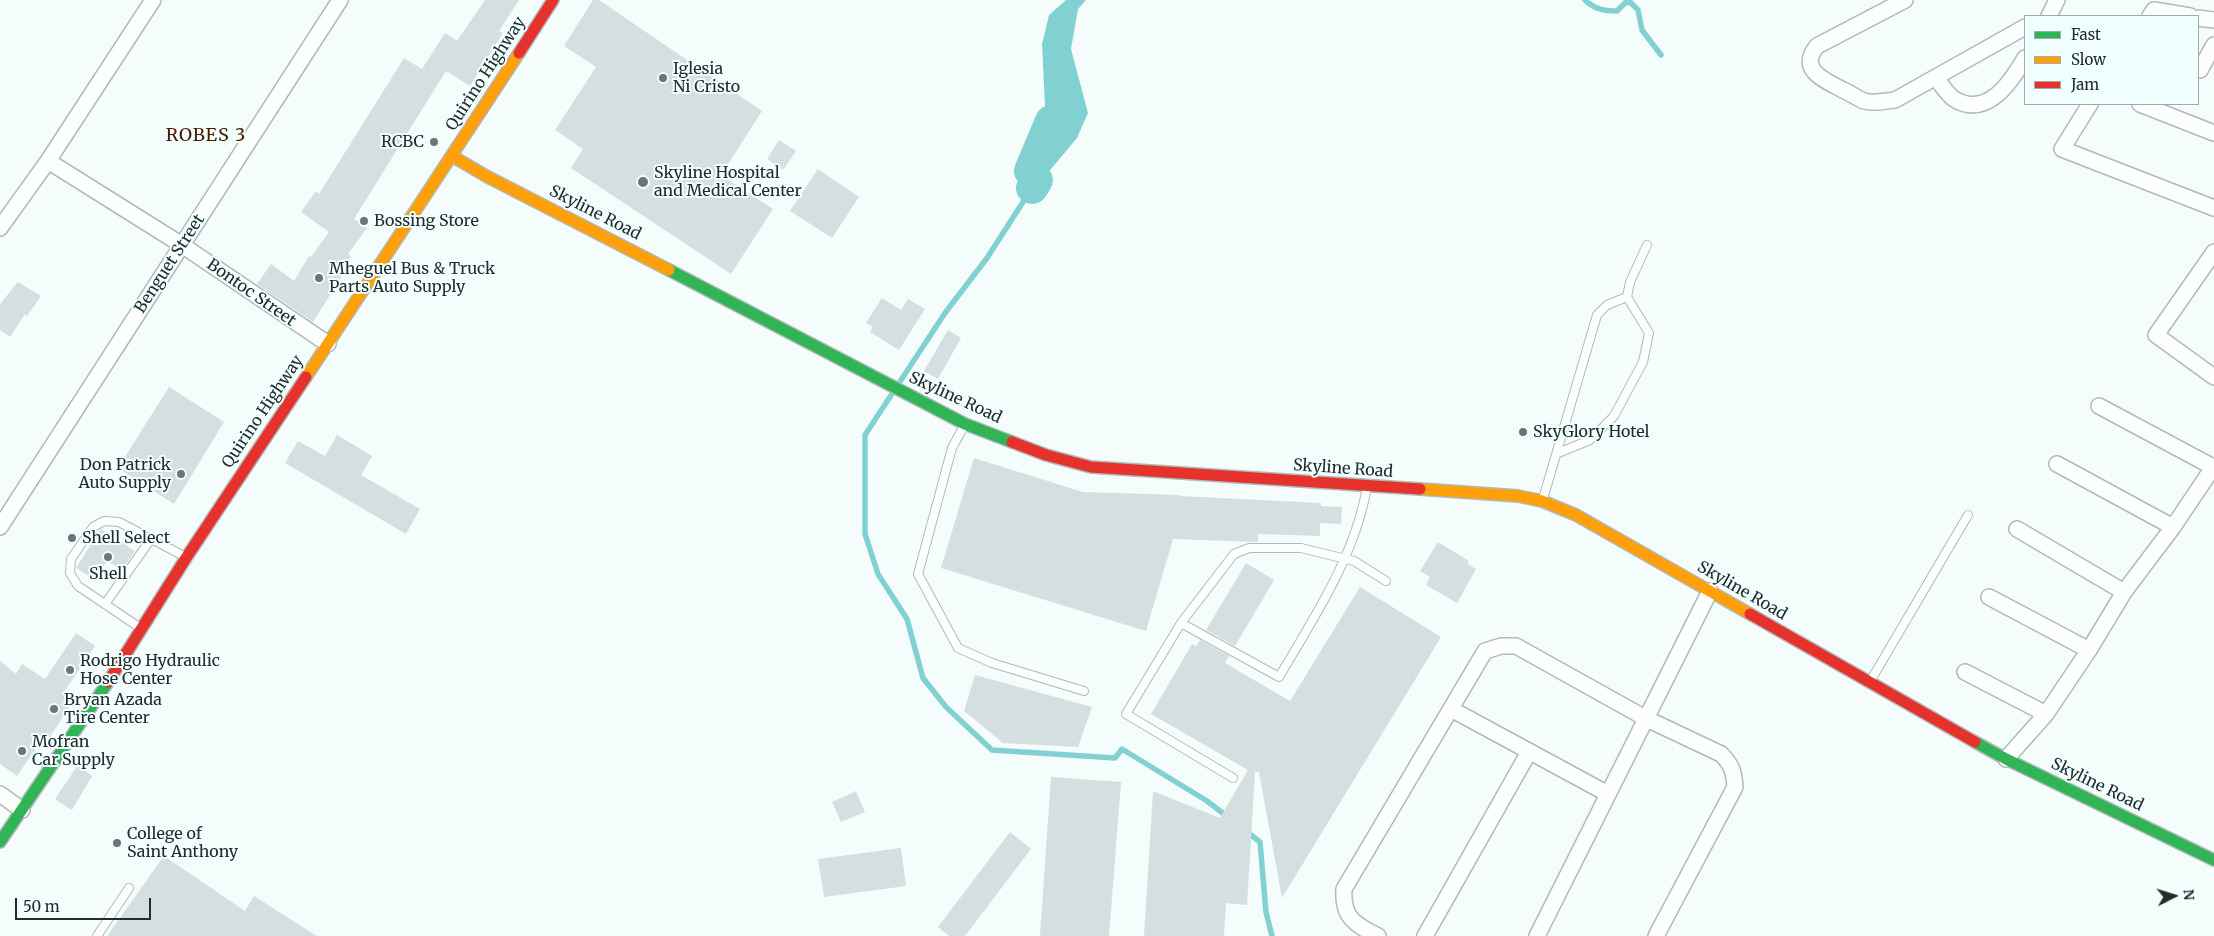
<!DOCTYPE html>
<html>
<head>
<meta charset="utf-8">
<style>
  body { margin:0 }
  #map { position:relative; width:2214px; height:936px; overflow:hidden; background:#f4fcfc; font-family:Merriweather,serif }
  canvas { display:block }
  .legend { position:absolute; left:2024px; top:15px; width:175px; height:90px; box-sizing:border-box; background:#f1ffff; border:1px solid #9fabab; margin:0; padding:6px 9px; list-style:none; font-size:15px; color:#232c2c }
  .legend li { display:flex; align-items:center; gap:10px; height:25px }
  .legend b { width:25px; border:1px solid #9fabab }
  .north { position:absolute; left:2149px; top:871px; width:50px; height:50px; -webkit-text-stroke:4px #f1ffff; paint-order:stroke; rotate:85deg; font-size:14px; font-weight:700; line-height:20px; text-align:center; color:#232c2c }
  .north::after { content:''; display:block; margin:auto; width:18px; height:22px; background:#232c2c; clip-path:polygon(50% 0,100% 100%,50% 72%,0 100%) }
  .scale { position:absolute; left:15px; top:898px; width:136px; height:22px; box-sizing:border-box; border:2px solid #232c2c; border-top:0; padding-left:6px; font-size:15px; line-height:18px; white-space:nowrap; color:#232c2c; -webkit-text-stroke:4px #f1ffff; paint-order:stroke }
</style>
</head>
<body>
<div id="map">
<canvas width="2214" height="936"></canvas>
<ul class="legend">
<li><b style="height:6px;background:#30b455"></b>Fast</li>
<li><b style="height:6px;background:#ff9f0a"></b>Slow</li>
<li><b style="height:6px;background:#e5322d"></b>Jam</li>
</ul>
<div class="north">N</div>
<div class="scale">50 m</div>
</div>
<script>
const ctx = document.querySelector('canvas').getContext('2d');
ctx.lineJoin = 'round';
function paint(path, color) { ctx.fillStyle = color; ctx.fill(path, 'evenodd'); }
function trace(path, color, width, dash) { ctx.strokeStyle = color; ctx.lineWidth = width; ctx.lineCap = dash ? 'butt' : 'round'; ctx.setLineDash(dash || []); ctx.stroke(path); }
function drawText(font, color, halo, rows, align = 'center') {
  ctx.font = font + ' Merriweather,serif'; ctx.lineWidth = 4; ctx.setLineDash([]); ctx.textBaseline = 'middle'; ctx.strokeStyle = halo; ctx.fillStyle = color; for (const [text, x, y, turn = 0] of rows) {
    ctx.save(); ctx.translate(x, y); ctx.rotate((+turn || 0) * Math.PI / 180); ctx.textAlign = isNaN(turn) ? turn : align; if (halo) ctx.strokeText(text, 0, 0); ctx.fillText(text, 0, 0); ctx.restore();
  }
}
paint(new Path2D(`
  M1066,0H1086L1078,9L1071,49L1088,113L1077,138L1046,175L1032,188L1035,145L1045,106L1042,44L1049,15Z`), '#81d1d3');
trace(new Path2D(`
  M1585,0C1594,9 1604,11 1617,11L1625,3L1630,2L1638,10L1642,30L1661,55
  M1032,188L987,258L945,313L865,435V534L878,574L907,619L923,678L946,707L992,750L1115,758L1122,749L1207,801L1229,818
  M1246,831L1260,842L1266,912L1272,936`), '#81d1d3', 5.5);
trace(new Path2D(`
  M1032,188L1037,180L1030,171L1051,121`), '#81d1d3', 32);
paint(new Path2D(`
  M485,0H519L499,31L503,33L470,86L446,71L354,219L367,228L348,254L351,256L338,274L342,276L313,322L257,284L271,264L294,281L309,256L311,257L329,232L301,212L316,191L319,194L404,58L422,69L445,33L457,41Z
  M593,0H599L762,111L721,175L773,209L731,274L571,168L583,149L555,130L596,67L564,46Z
  M779,140L796,151L783,170L767,159Z
  M818,169L859,197L832,238L790,211Z
  M18,282L41,296L27,316L25,314L10,337L0,330V304Z
  M882,298L901,310L908,299L925,309L899,350L870,332L873,327L866,323Z
  M948,330L961,338L938,379L924,371Z
  M169,387L224,422L174,504L118,468Z
  M337,435L372,456L361,475L420,509L406,534L285,463L298,441L325,456Z
  M974,458L1083,492L1180,495V496L1321,503V506L1342,507L1341,524L1320,523V536L1258,534V542L1173,539L1146,631L941,568Z
  M101,529L135,551L122,570L107,561L95,580L76,568Z
  M1438,542L1469,561L1468,564L1476,569L1457,603L1426,585L1430,577L1420,571Z
  M1246,563L1274,580L1235,646L1206,630Z
  M1360,587L1441,637L1282,898L1259,772H1255L1247,905L1226,903L1224,936H1144L1153,791L1220,818L1248,770L1151,714L1192,644L1196,646L1200,640L1229,656L1225,663L1290,701Z
  M76,633L95,646L64,692L75,699L49,738L45,735L17,776L0,764V661L16,674L22,664L45,679Z
  M975,675L1092,707L1078,747L1003,743L964,711Z
  M78,765L92,776L72,810L55,799Z
  M1051,777L1121,782L1109,936H1040Z
  M856,791L865,812L841,822L832,802Z
  M1010,832L1031,849L965,936H949L938,927Z
  M901,848L906,886L824,897L818,859Z
  M164,856L245,911L254,896L317,936H107Z`), '#d6dfdf');
const lane = new Path2D(`
  M964,426L952,448L918,574L958,648L992,663L1084,691
  M1558,453L1590,440L1614,416L1643,362L1649,333L1627,297L1630,282L1647,245
  M1543,499L1597,315L1607,305L1627,297
  M105,604L151,539
  M1181,623L1279,677C1314,618 1355,556 1367,487
  M139,627L78,586L70,573L71,559L93,527L104,521L119,522L182,555
  M1871,680L1968,515
  M1233,778L1126,714L1181,623L1234,554L1249,548H1301L1354,561L1386,581
  M97,936L129,888`);
const street = new Path2D(`
  M1905,0L1817,46C1798,70 1824,80 1843,90C1850,93 1857,98 1864,101C1874,104 1885,101 1895,100L2025,27
  M2049,16L2057,0
  M2150,16L2154,10L2190,16
  M2198,18L2214,20
  M2200,70L2214,45
  M1936,78C1941,84 1947,94 1954,99C1987,119 2011,82 2025,58
  M2090,104L2062,149L2214,208
  M2140,104L2214,133
  M48,161L182,245L328,344
  M0,228L48,161L153,0
  M2214,252L2156,335L2214,377
  M2099,406L2213,467
  M2057,464L2173,527
  M0,527L340,0
  M2017,529L2124,592
  M1989,597L2089,650
  M1965,672L2046,714
  M1451,709L1608,794
  M2006,759L2046,714L2089,650L2124,592L2173,527L2214,466
  M0,794L22,810
  M1378,936C1354,924 1342,917 1344,889L1485,651L1501,646H1516L1647,719L1721,754C1732,765 1734,772 1735,787L1656,936
  M1425,936L1529,752
  M1537,936L1710,591`);
const fast = new Path2D(`
  M669,270L965,424L1012,442
  M1975,742L2006,759L2214,860
  M0,842L108,682`);
const slow = new Path2D(`
  M452,156L486,176L669,270
  M306,377L519,53
  M1420,489L1518,496L1542,501L1576,515L1750,614`);
const jam = new Path2D(`
  M519,53L553,0
  M1012,442L1046,455L1091,467L1420,489
  M1750,614L1975,742
  M108,682L186,558L306,377`);
trace(lane, '#b1b9b9', 10);
trace(street, '#b1b9b9', 18);
trace(fast, '#b1b9b9', 14);
trace(slow, '#b1b9b9', 14);
trace(jam, '#b1b9b9', 14);
trace(lane, '#fdffff', 8);
trace(street, '#fdffff', 15);
trace(fast, '#30b455', 11);
trace(slow, '#ff9f0a', 11);
trace(jam, '#e5322d', 11);
for (const [x, y, r, color] of [
  [663,78,5,"#6c7575"],
  [434,142,5,"#6c7575"],
  [643,182,6,"#6c7575"],
  [364,221,5,"#6c7575"],
  [319,278,5,"#6c7575"],
  [1523,432,5,"#6c7575"],
  [181,474,5,"#6c7575"],
  [72,538,5,"#6c7575"],
  [108,557,5,"#6c7575"],
  [70,670,5,"#6c7575"],
  [54,709,5,"#6c7575"],
  [22,751,5,"#6c7575"],
  [117,843,5,"#6c7575"]
]) { const dot = new Path2D(); dot.arc(x, y, r, 0, 2 * Math.PI); ctx.fillStyle = color; ctx.fill(dot); trace(dot, '#f1ffff', 2); }
drawText('16px', '#232c2c', '#f1ffff', [
  ["Iglesia",673,69],
  ["Ni Cristo",673,87],
  ["RCBC",424,142,"right"],
  ["Skyline Hospital",654,173],
  ["and Medical Center",654,191],
  ["Bossing Store",374,221],
  ["Mheguel Bus & Truck",329,269],
  ["Parts Auto Supply",329,287],
  ["SkyGlory Hotel",1533,432],
  ["Don Patrick",171,465,"right"],
  ["Auto Supply",171,483,"right"],
  ["Shell Select",82,538],
  ["Shell",108,574,"center"],
  ["Rodrigo Hydraulic",80,661],
  ["Hose Center",80,679],
  ["Bryan Azada",64,700],
  ["Tire Center",64,718],
  ["Mofran",32,742],
  ["Car Supply",32,760],
  ["College of",127,834],
  ["Saint Anthony",127,852]
], 'left');
drawText('16px', '#232c2c', '#f1ffff', [
  ["Quirino Highway",486,74,-57],
  ["Skyline Road",595,213,27],
  ["Benguet Street",170,264,-57],
  ["Bontoc Street",251,293,35],
  ["Skyline Road",955,398,25],
  ["Quirino Highway",263,412,-56],
  ["Skyline Road",1343,469,4],
  ["Skyline Road",1742,591,30],
  ["Skyline Road",2097,785,26]
]);
ctx.letterSpacing = '1px';
drawText('18px', '#481b00', '#f1ffff', [
  ["ROBES 3",206,136]
]);
ctx.letterSpacing = '0px';
</script>
</body>
</html>
